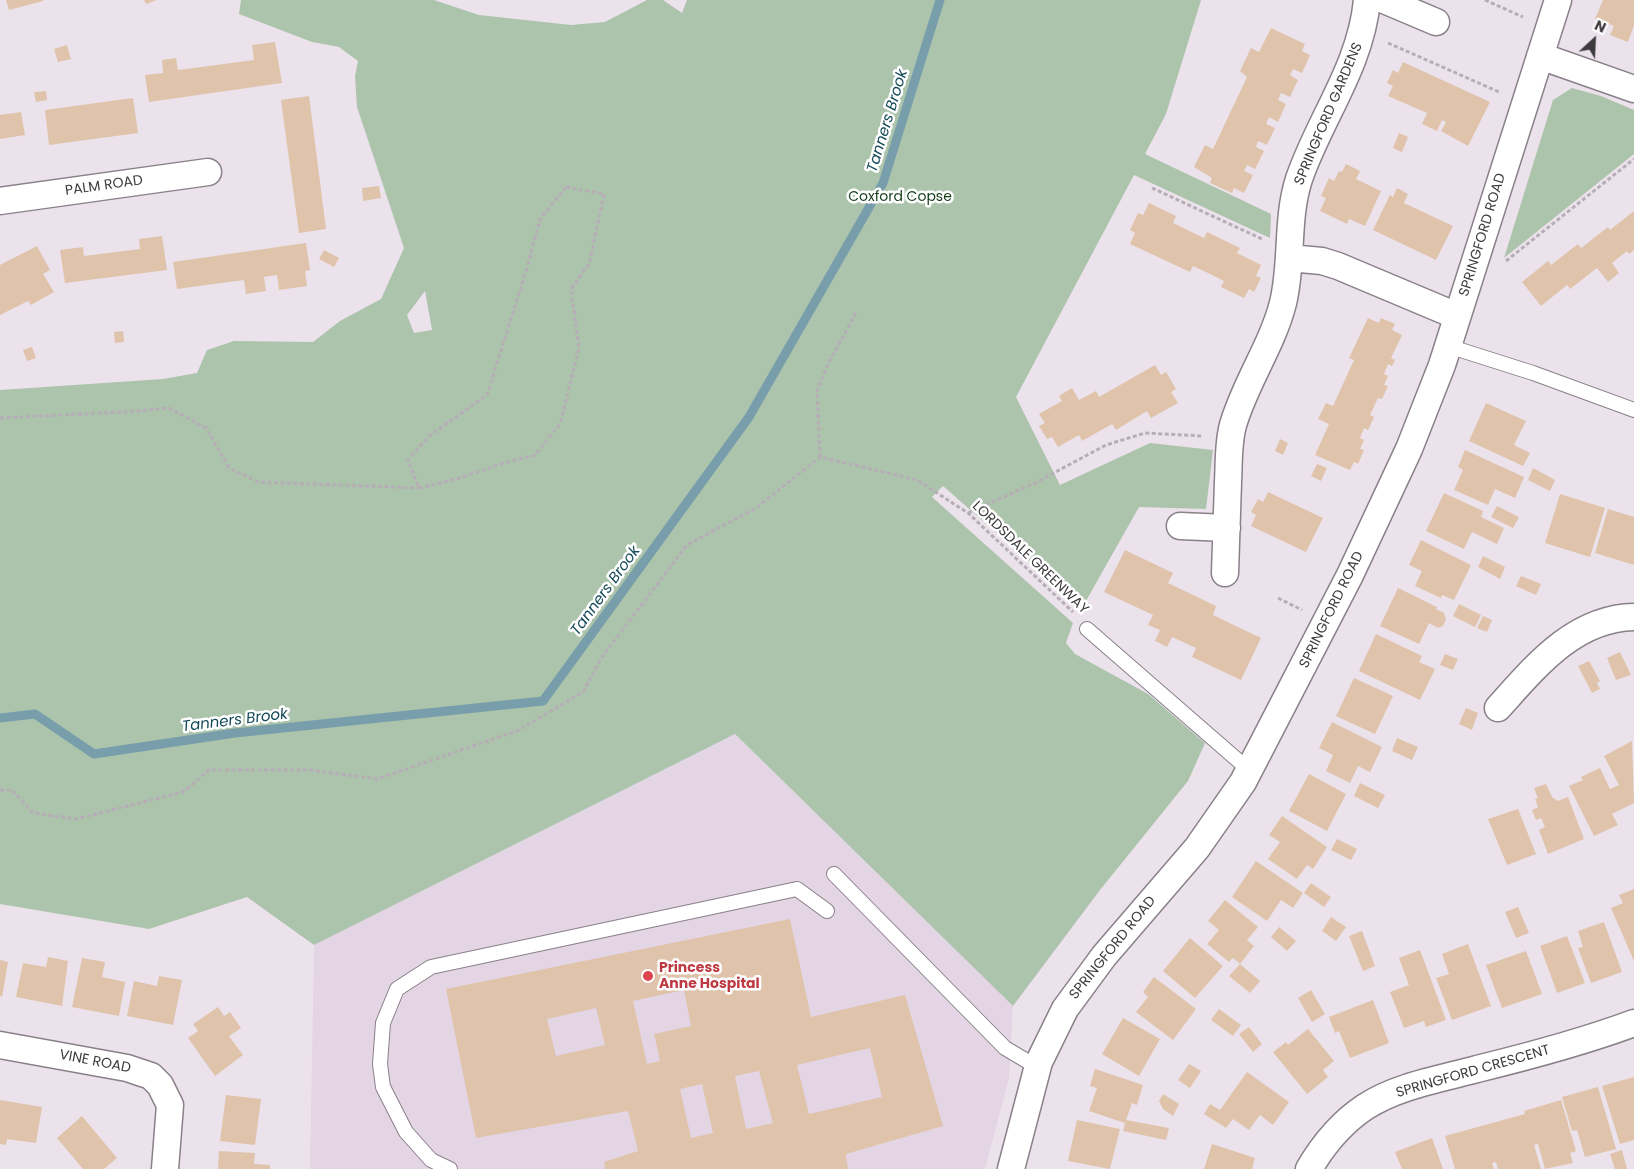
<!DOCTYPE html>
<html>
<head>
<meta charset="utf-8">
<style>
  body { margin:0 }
  #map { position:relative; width:1634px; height:1169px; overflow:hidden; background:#ece2ec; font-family:Poppins,sans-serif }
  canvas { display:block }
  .north { position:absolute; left:1569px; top:15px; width:50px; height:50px; -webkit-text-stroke:4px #fff; paint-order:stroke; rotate:25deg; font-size:14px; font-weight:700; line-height:20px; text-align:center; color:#3e3a3e }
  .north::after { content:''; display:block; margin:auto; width:18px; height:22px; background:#3e3a3e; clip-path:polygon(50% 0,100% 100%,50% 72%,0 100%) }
</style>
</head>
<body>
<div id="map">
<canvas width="1634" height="1169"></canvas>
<div class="north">N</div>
</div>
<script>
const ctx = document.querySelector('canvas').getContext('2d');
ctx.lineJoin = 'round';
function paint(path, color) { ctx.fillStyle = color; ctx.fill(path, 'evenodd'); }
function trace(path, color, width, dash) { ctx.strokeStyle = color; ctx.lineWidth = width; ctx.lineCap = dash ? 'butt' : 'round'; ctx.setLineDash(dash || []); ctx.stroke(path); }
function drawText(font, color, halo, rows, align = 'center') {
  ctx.font = font + ' Poppins,sans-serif'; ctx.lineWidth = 5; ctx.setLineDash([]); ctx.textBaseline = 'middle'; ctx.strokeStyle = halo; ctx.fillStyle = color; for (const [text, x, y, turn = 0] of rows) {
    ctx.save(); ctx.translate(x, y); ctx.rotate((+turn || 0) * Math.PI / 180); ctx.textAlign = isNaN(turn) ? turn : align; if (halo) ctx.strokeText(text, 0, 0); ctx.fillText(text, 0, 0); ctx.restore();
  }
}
paint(new Path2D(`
  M735,734L1013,1006L1009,1078L985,1169H310L314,945Z`), '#e4d5e5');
paint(new Path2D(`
  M241,0H434L479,15L571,25L605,22L647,0H663L682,13L687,0H1201L1166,114L1145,154L1271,214L1270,238L1134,175L1016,397L1060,485L1150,443L1213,450L1206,509L1139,507L1082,608L943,486L932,497L1073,623L1066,643L1075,654L1148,694L1205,743L1188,781L1100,890L1013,1006L735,734L314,945L247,897L149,929L0,904V390L163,379L197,373L207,350L234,341L313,342L340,321L381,299L404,248L357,107L355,76L358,61L339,47L312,42L239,14ZM425,291L432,330L414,333L407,315Z
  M1572,88L1601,96L1634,110V154L1504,258L1553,100Z`), '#acc4ac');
trace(new Path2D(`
  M0,718L35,714L94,754L235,733L543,701L749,417L883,183L940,0`), '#789eab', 9);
paint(new Path2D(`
  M6,0H43V1L9,10Z
  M144,0H157L146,4Z
  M1603,0H1634V25L1628,42L1610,35L1614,26L1595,19Z
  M1271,28L1305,44L1302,51L1310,55L1302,73L1293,69L1290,75L1298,80L1290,97L1281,93L1278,100L1286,104L1278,122L1269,117L1266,124L1275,128L1267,145L1258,141L1256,147L1264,151L1255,169L1247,165L1244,171L1253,175L1244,193L1234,188L1232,193L1210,183L1212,178L1194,167L1205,145L1213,149L1247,77L1240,71L1251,48L1259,52Z
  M275,42L282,83L149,102L145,75L163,73L162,60L176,58L178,70L254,60L252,45Z
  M67,45L71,59L58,62L54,49Z
  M1403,62L1490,102L1468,146L1441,131L1446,122L1442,120L1437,131L1422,124L1427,113L1388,96L1393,86L1387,83L1393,70L1398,73Z
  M46,91L47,100L36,102L34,92Z
  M309,96L326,229L299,233L281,100Z
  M133,98L138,133L49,145L45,110Z
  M21,112L25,135L0,139V115Z
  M1399,133L1408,137L1402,152L1393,148Z
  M1346,164L1360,171L1356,179L1381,191L1365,226L1349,219L1347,224L1320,211L1326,198L1321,196L1329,178L1334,181L1339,171L1342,172Z
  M379,186L381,198L363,201L362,188Z
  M1397,188L1408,194L1404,203L1453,226L1436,260L1373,230L1390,195L1393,197Z
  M1149,203L1176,216L1173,223L1204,238L1207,232L1240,248L1237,253L1261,265L1256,276L1261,278L1254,292L1249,289L1244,298L1221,287L1224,281L1208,273L1193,266L1190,272L1130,244L1135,233L1130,230L1138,213L1143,215Z
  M1634,211V250L1629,254L1627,251L1612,263L1619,273L1608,282L1597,268L1570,289L1567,285L1541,306L1522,282L1548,261L1551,265L1578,244L1581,248L1608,227L1610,230Z
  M162,236L167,270L65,283L60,250L83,247L84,256L140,249L139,239Z
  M306,243L310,270L305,271L307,286L279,290L277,275L264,277L266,291L246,294L244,280L177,289L173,262Z
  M37,246L50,270L43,274L54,292L31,305L28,301L0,315V265Z
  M324,250L339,258L334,267L319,259Z
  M1368,318L1379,323L1381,318L1395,324L1392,330L1402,335L1391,358L1395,360L1392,366L1388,364L1384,374L1388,376L1384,385L1388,386L1382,399L1378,398L1370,415L1374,417L1368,430L1364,428L1360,438L1364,440L1360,449L1364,450L1358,464L1354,462L1350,470L1315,455L1329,424L1318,419L1326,403L1333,406L1354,360L1349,358Z
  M123,331L124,342L115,343L114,332Z
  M32,347L36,358L27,361L23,350Z
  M1155,365L1161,375L1166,372L1176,389L1171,392L1178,403L1151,418L1147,411L1116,430L1112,424L1082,441L1079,435L1058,447L1052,437L1047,439L1039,426L1045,423L1039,414L1062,401L1059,396L1072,388L1079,400L1096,391L1099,397Z
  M1486,403L1526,421L1514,445L1530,453L1523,466L1469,441Z
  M1280,439L1288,443L1283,455L1275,451Z
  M1465,450L1524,477L1515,498L1495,489L1488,505L1454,490L1463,470L1458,467Z
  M1317,464L1327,468L1321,481L1311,476Z
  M1533,468L1555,480L1550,491L1528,480Z
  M1268,492L1323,518L1306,552L1251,526L1256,515L1251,512L1258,499L1263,502Z
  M1444,493L1483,511L1481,517L1504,528L1497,544L1472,532L1464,549L1426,531Z
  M1560,494L1605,508L1590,557L1545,543Z
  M1497,506L1519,517L1513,528L1491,517Z
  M1608,509L1634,517V565L1595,553Z
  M1421,540L1471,565L1454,600L1442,595L1441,598L1415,586L1422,571L1409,565Z
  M1125,550L1173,573L1168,583L1216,606L1213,615L1261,638L1241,680L1192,657L1196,648L1172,637L1167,647L1155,641L1160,630L1148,625L1153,615L1104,592Z
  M1483,556L1505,567L1500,579L1478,567Z
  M1521,576L1541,584L1536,595L1516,586Z
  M1398,588L1437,607L1436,609L1444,613L1446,619L1443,626L1438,628L1429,623L1419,644L1380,626Z
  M1459,604L1481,615L1475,627L1453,616Z
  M1483,616L1492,620L1487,632L1477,628Z
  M1376,634L1422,656L1419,662L1435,669L1420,700L1359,671Z
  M1620,652L1631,675L1616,680L1607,658Z
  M1445,654L1458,659L1453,670L1440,665Z
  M1589,661L1600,681L1597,683L1600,689L1592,693L1578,666Z
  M1354,678L1393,696L1375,734L1336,716Z
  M1466,708L1478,713L1472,730L1459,724Z
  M1332,722L1382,747L1370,772L1358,766L1350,783L1326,771L1333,755L1319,748Z
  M1397,738L1418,747L1412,760L1392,751Z
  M1632,741L1634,803L1612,814L1618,825L1594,836L1569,786L1583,780L1581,777L1600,768L1610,789L1619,785L1604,756Z
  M1309,774L1346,794L1327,831L1289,811Z
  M1360,783L1385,795L1378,808L1354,796Z
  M1546,784L1552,797L1558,801L1568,797L1584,839L1548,854L1539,830L1545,827L1541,818L1536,820L1532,810L1538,807L1535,799L1538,798L1534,788Z
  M1518,809L1536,854L1507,865L1488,819Z
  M1282,816L1327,847L1313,869L1307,865L1297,879L1268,859L1280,842L1269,835Z
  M1337,839L1357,849L1351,860L1331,850Z
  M1256,861L1303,893L1293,908L1281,900L1267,921L1232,897Z
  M1311,883L1331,897L1324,907L1304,893Z
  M1634,889V961L1611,908L1623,903L1619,895Z
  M1225,900L1258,927L1247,940L1254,946L1240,964L1233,958L1229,962L1207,944L1219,930L1208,921Z
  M1518,907L1529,933L1516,938L1505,912Z
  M1331,917L1346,927L1336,941L1322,931Z
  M790,919L811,1017L905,995L943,1126L846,1154L848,1169H605L604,1162L638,1151L628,1111L476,1138L446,989ZM684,990L691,1026L654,1034L660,1061L647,1064L633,1001ZM596,1008L605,1045L556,1056L547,1019ZM870,1048L882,1097L809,1114L797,1065ZM759,1071L773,1123L746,1129L735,1076ZM702,1084L713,1133L691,1138L680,1089Z
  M1604,922L1622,972L1591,983L1578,948L1583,947L1578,931Z
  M1279,927L1296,941L1287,951L1271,937Z
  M1362,931L1375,966L1363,971L1349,936Z
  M1567,936L1585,983L1557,993L1540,946Z
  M1190,938L1223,966L1195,998L1163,971Z
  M1468,944L1491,1006L1452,1020L1436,978L1449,974L1442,954Z
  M1420,950L1446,1020L1426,1027L1424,1021L1404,1028L1390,992L1409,985L1399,958Z
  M1526,951L1542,994L1502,1008L1486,965Z
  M48,957L68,961L62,1006L16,997L23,963L46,967Z
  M82,958L105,962L102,977L125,982L119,1016L72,1007Z
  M0,960L8,962L2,997L0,996Z
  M1240,964L1260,981L1250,993L1229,976Z
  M159,976L182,980L173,1025L127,1016L134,981L157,986Z
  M1154,977L1196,1009L1173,1040L1136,1012L1148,997L1143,992Z
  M1311,990L1325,1014L1312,1022L1298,998Z
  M1373,1000L1389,1043L1350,1058L1339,1031L1335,1033L1329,1017Z
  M218,1007L224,1016L230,1012L241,1028L229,1036L243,1055L215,1076L188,1038L198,1031L193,1024Z
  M1219,1009L1241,1025L1233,1036L1211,1020Z
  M1123,1018L1160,1039L1139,1076L1102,1054Z
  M1249,1027L1262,1044L1253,1052L1239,1034Z
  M1308,1029L1334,1061L1323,1070L1328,1077L1307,1094L1273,1052L1286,1042L1288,1045Z
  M1189,1064L1201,1071L1190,1088L1178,1080Z
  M1095,1069L1143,1085L1137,1105L1132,1103L1126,1120L1169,1128L1166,1140L1123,1131L1125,1123L1089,1111L1097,1088L1090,1086Z
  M1247,1072L1289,1102L1273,1125L1260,1115L1249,1130L1233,1119L1226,1128L1204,1114L1210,1104L1220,1110Z
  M1634,1077V1140L1620,1144L1602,1086Z
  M1598,1087L1616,1149L1585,1157L1577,1130L1572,1131L1562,1097Z
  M1163,1094L1179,1104L1173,1116L1163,1109L1159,1101Z
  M226,1095L261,1099L255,1145L220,1141Z
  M0,1100L42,1107L36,1143L7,1139L6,1145L0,1144Z
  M1561,1100L1576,1151L1570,1153L1573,1163L1545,1169L1538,1144L1534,1145L1541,1169H1498L1496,1162L1492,1163L1494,1169H1455L1445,1136L1525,1114L1524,1111Z
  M82,1116L117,1158L104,1169H83L57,1138Z
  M1077,1120L1120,1129L1110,1169L1068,1161Z
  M1432,1138L1443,1169H1402L1395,1152Z
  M1212,1144L1255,1158L1252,1169H1204Z
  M1622,1150L1627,1169H1615L1610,1154Z
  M219,1151L255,1153L254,1164L270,1165V1169H218Z`), '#dfc4ab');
const lane = new Path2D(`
  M1448,346L1533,373L1634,410
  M1087,629L1249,770
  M834,874L1005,1048L1037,1067
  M450,1169L431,1160L406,1132L383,1087L380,1064L383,1023L397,989L431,967L797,889L827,911`);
const street = new Path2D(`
  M1384,0L1436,22
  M1540,56L1634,89
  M0,201L208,172
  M1289,258L1322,261L1338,266L1457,316
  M1180,526L1227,528
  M1225,573C1226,542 1227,512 1228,482C1229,463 1228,443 1233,425C1245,383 1272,346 1283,303C1293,262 1286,219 1299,179C1320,118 1361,66 1367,0
  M1498,708C1535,667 1574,618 1634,617
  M0,1045L127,1068L151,1076L160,1085L170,1105L165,1169
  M1011,1169L1039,1062L1065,1009L1104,956L1197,848L1243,782L1350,575L1409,449L1442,365L1558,0
  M1309,1169C1323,1145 1341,1123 1365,1107C1397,1086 1440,1079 1477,1069C1530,1056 1583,1042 1634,1023`);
trace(lane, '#898089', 16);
trace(street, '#898089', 29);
trace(new Path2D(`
  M1485,0L1523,17
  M1388,43L1499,92
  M566,187L604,194L589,264L571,289L579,348L560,424L535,455L507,462L460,478L419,488L408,460L429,436L487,395L527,268L540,219Z
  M1152,188L1262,239
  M1506,261L1634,159
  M0,418L123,412L169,408L206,428L229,468L259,482L419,488
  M820,457L817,390L828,364L856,313
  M968,513L1035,483L1106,445L1145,433L1203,436
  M1278,598L1302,610
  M0,790H12L33,813L76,819L183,792L209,770H310L377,779L517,731L583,692L602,657L687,545L756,508L820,457L917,480L968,513L1073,612`), '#b6aeb6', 3, [4, 2.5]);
trace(lane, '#fff', 14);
trace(street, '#fff', 26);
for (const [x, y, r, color] of [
  [648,976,6,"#e0444e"]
]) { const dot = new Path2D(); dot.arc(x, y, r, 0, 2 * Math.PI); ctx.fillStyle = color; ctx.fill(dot); trace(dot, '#fff', 2); }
drawText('14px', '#3e3a3e', '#fff', [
  ["SPRINGFORD GARDENS",1329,114,-67],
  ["PALM ROAD",104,186,-8],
  ["SPRINGFORD ROAD",1483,235,-73],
  ["LORDSDALE GREENWAY",1030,558,44],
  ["SPRINGFORD ROAD",1332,610,-64],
  ["SPRINGFORD ROAD",1113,948,-51],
  ["VINE ROAD",95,1062,11],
  ["SPRINGFORD CRESCENT",1473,1072,-16]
]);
drawText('14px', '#163e1a', '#fff', [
  ["Coxford Copse",900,197]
]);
drawText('bold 14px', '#be3a42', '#fff', [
  ["Princess",659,968],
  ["Anne Hospital",659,984]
], 'left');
drawText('italic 15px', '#134958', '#fff', [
  ["Tanners Brook",888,121,-73],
  ["Tanners Brook",606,591,-54],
  ["Tanners Brook",235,721,-7]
]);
</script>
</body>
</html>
